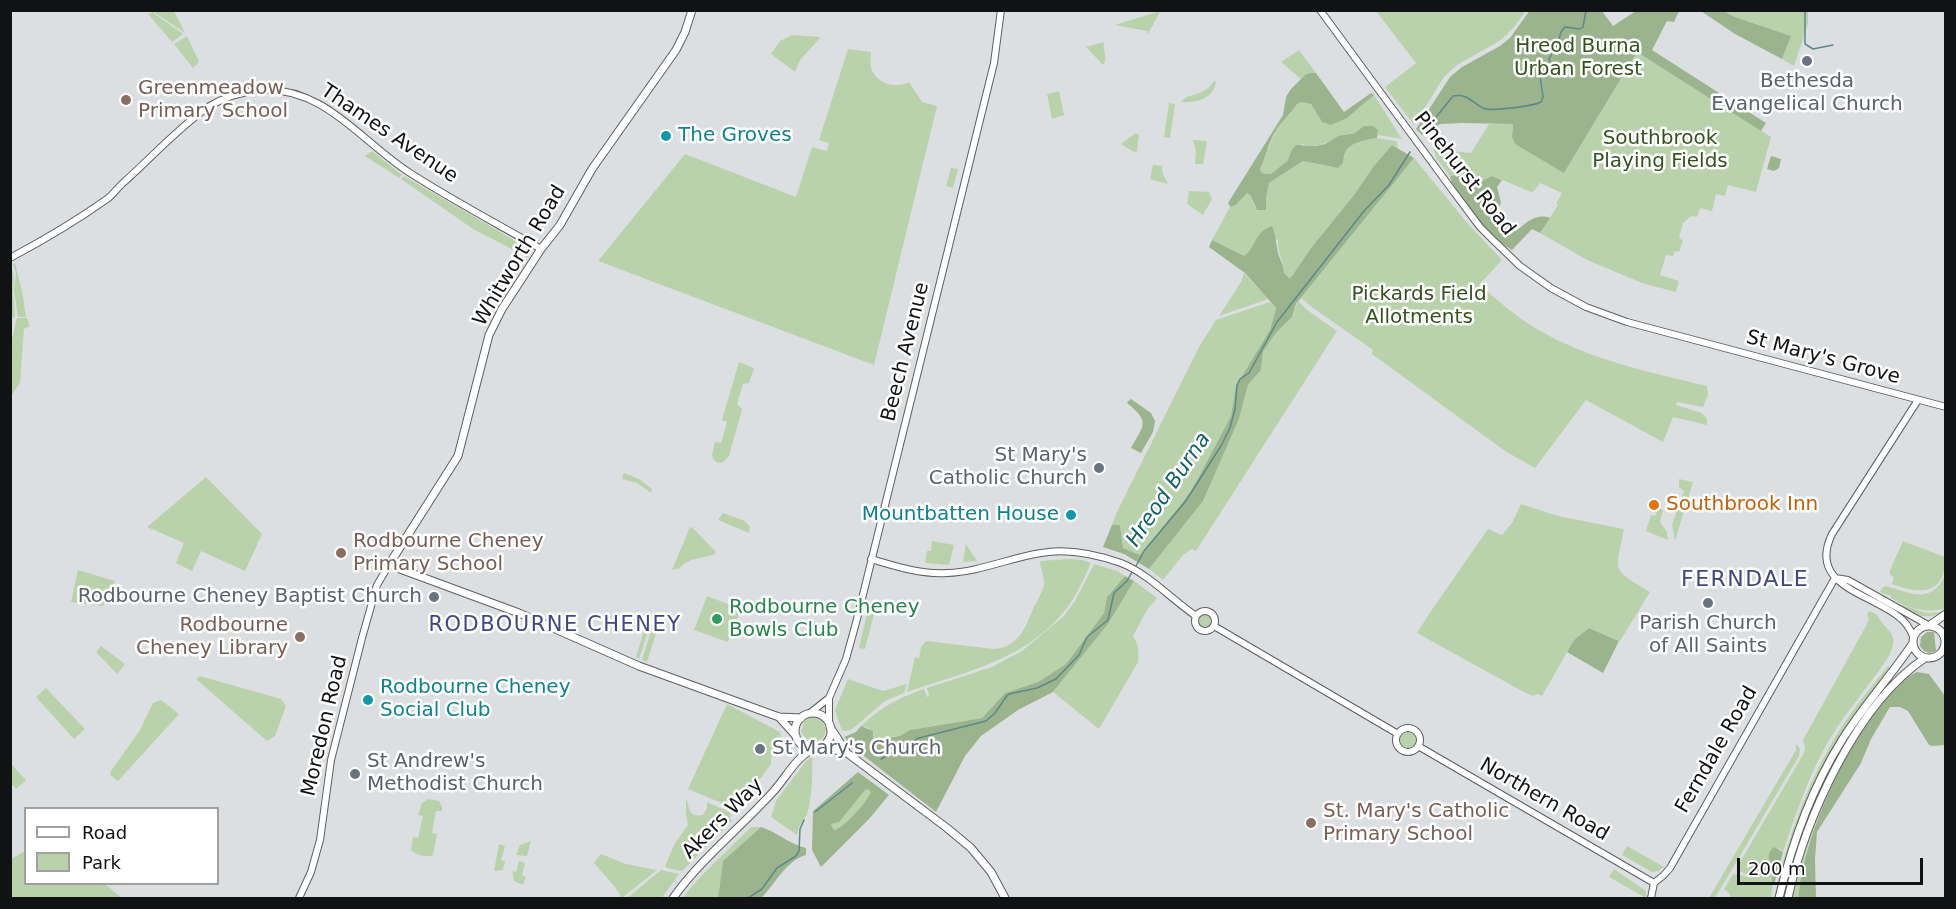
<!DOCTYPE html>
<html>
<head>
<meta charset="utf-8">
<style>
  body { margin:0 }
  #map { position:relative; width:1956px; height:909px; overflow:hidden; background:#dcdfe1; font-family:"DejaVu Sans",sans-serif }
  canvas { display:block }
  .frame { position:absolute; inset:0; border:12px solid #111213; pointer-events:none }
  .legend { position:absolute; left:24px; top:807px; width:195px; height:78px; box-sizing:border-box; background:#fff; border:2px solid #a0a0a1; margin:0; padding:8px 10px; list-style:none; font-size:18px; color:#111213 }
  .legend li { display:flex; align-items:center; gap:12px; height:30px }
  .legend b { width:30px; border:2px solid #a0a0a1 }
  .scale { position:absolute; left:1737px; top:858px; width:186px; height:27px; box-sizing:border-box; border:3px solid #111213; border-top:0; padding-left:8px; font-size:18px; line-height:21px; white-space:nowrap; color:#111213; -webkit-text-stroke:4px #fff; paint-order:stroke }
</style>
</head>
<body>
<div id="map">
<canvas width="1956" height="909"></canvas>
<div class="frame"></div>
<ul class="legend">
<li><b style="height:8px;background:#fff"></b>Road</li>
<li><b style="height:16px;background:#b9d2ac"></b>Park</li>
</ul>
<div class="scale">200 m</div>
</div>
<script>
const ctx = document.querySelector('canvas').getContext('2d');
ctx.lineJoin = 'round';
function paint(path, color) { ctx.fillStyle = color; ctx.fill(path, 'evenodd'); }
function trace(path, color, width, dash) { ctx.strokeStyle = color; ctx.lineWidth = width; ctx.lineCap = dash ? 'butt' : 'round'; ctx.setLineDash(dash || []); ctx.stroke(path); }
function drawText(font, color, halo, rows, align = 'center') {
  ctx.font = font + ' "DejaVu Sans",sans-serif'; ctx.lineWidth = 5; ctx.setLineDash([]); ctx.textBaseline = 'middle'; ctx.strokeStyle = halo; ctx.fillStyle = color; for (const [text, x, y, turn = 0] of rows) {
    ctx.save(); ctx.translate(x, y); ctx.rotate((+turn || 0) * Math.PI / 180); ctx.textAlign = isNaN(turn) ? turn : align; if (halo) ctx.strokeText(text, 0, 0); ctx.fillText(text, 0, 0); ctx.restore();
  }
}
paint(new Path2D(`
  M158,11H174L185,33L155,13Z
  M1376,11H1526L1514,27L1501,40L1457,65L1444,77L1414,125L1385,87L1416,63Z
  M1723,11H1808V24L1794,66L1782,59L1791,36L1735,17Z
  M153,12L155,14L183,34L172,42L148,14Z
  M1157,12H1160L1148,34L1147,31L1115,25Z
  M792,35L821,37L800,60L795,72L771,54L780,41Z
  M187,36L199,62L193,68L174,44Z
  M1104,42C1102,50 1109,57 1103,65L1086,47Z
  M848,49L871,52C871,57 870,63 871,68C876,84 896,89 909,82L922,102L937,106L874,365L598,261L685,154L796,197L812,147L827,151L829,143L819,140Z
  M1299,50L1316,73L1306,75L1301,79L1281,62Z
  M1637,52L1771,137L1756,192L1728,185L1725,196L1716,194L1712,211L1700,208L1697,217L1691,216L1683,223L1679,238L1683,240L1679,252L1675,251L1673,256L1666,255L1660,275L1679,281L1676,292L1642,283L1587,260L1540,233L1558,205L1556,204L1562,193L1540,183L1534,191L1531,192L1493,176L1474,185L1457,175L1450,176L1437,159L1433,149L1471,153L1489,124H1513L1512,136L1564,173Z
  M1214,81L1216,82C1213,99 1197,103 1181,102C1187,92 1202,99 1214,81Z
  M1059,91L1064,115L1052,119L1047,94Z
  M1374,95L1402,139L1378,135V130C1367,132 1355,132 1344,135C1327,139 1323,150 1303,144L1291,151L1288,160L1271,174L1262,173L1260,169L1276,130L1296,104L1301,102L1311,104L1322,122L1347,118Z
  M1169,103L1175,104L1170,138L1164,137Z
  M1136,133L1139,135L1137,151L1134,152L1121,144Z
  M1377,138L1396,141L1398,145L1397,147L1392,145L1373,167L1354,195L1311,248L1292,276L1288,278L1284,273C1284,262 1277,252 1278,240L1264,233L1248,254L1244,256L1212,240L1230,207L1236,205L1247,193L1250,195L1255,208L1266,198L1269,183L1303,161L1332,167L1343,163C1344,160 1343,156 1345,153C1348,143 1368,139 1377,138Z
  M1193,140L1207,141L1203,164H1195L1196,151Z
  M372,151L402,175L399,178L365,156Z
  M1414,158L1469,225L1502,260L1479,285C1498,300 1516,317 1537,329C1589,360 1650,372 1707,386L1708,395L1703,407L1677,402L1676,405L1702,413L1707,418V425L1673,417L1663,442L1586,400L1535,468L1505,451L1372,354L1373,350L1309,305L1301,298Z
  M1153,165L1162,166L1163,174L1168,184L1150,179Z
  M951,168L958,169L953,188L946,186Z
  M404,176L519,243L525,249L529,258L473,229L401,179Z
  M1189,191L1209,192L1212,199L1203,215L1187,204Z
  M15,263L22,291L26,317H18L14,290L16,273L13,264Z
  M11,265L14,277L13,292L15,317L11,318Z
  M1244,273L1268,299L1219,316L1241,282Z
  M1298,301L1307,310L1337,331L1196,551L1192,549L1183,555L1163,580L1149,569L1203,501L1239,419L1248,385L1261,370L1263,352L1275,334L1292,317Z
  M1270,302L1276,308L1270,330L1236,386L1231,416L1191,493L1140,555L1123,548L1120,525H1112L1116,514L1199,347L1216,320Z
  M17,318H27L30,326L24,329L20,383L11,396V343Z
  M739,362L754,368L749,383L743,384L737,404L742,409L729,456L723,462L718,463L713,459L712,455L715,442L721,443L727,422L722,420Z
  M624,473L639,479L652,489L651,493L637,483L622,479Z
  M206,477L262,534L245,571L201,551L192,571L176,563L184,543L147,527Z
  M1679,479L1693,482L1675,541L1672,525L1684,491L1679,487Z
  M1521,504L1558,516L1624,529C1615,574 1611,568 1650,592L1620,641L1589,628L1574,640L1542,696L1537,694L1533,696L1522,691L1417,633L1429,614L1488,529L1502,535L1512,523Z
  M1658,508L1663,510L1660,522L1667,532L1668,540L1646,531L1651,515L1655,516Z
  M723,513L745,521L750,527L749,533L718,520Z
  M690,527L693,528L715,551V554C703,559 689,557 680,568L672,570Z
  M932,541L954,545L949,565L925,563L927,551H931Z
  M1903,541L1945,557C1946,595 1921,595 1892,584L1894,578L1890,574V570Z
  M966,544L977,561L963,562Z
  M1069,559L1082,560L1091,563C1084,578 1077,595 1067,608C1027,660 965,672 907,692L915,657L919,658L921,647L926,641L994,649C1019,647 1025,628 1034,607C1037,601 1042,593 1044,585C1045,577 1040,569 1040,561Z
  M1094,564L1117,571L1125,576L1107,597L1104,613L1066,664L1038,682L1005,693L982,718L910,730L900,737L894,736L874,745V733L868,728L861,726C883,706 896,699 924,689L927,697L929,696L927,688L992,667L1022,651L1064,616L1075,601Z
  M78,570L115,581L103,606L71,602Z
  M1945,576V608L1944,609C1925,613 1907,608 1891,598V596L1880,592L1883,587L1886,586C1911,593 1930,605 1945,576Z
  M1134,581L1157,598L1147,610L1133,636C1139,645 1139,651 1138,662L1099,729L1053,692L1108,624Z
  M707,596L741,609L728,642L694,630Z
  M1900,604L1926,613L1942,612C1928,621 1910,615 1900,604Z
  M868,609L875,611L865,649L859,648Z
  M1869,611C1877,614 1876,613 1880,620C1891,635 1899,635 1889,656C1872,682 1851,706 1834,732C1811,768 1797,811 1783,852L1779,848L1770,865C1774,873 1773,890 1771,898H1731L1729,893L1724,889L1733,874L1751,877L1750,874H1745L1736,869L1804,753L1805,747L1803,740L1867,624L1869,618L1867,616Z
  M1197 621a8 8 0 1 1 16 0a8 8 0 1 1-16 0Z
  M649,614L653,616L639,659L636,657Z
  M654,621L659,623L647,662L642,660Z
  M101,646L125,664L117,674L96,652Z
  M1888,666L1890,667L1851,721L1794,833L1776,898H1774C1785,847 1803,794 1829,748C1845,718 1867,692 1888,666Z
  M200,676L281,699L286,706L275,736L267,741L196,679Z
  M848,679L883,691L907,684L904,693L885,701L851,730L842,731L835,710Z
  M46,688L85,729L74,739L36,697Z
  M161,700L179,714L118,781L110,775L111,771L140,730L153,703Z
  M727,704L780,732L781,737L771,759V764L738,810L688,789Z
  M813,717L822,720L826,729L824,737L815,743L806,740L801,732L804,721Z
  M1400 740a8 8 0 1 1 16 0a8 8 0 1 1-16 0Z
  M1796,743L1800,749L1799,756L1715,898H1709L1796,750Z
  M812,757C813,772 812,801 807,814C804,822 799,823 797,835L771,817L776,801L806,761Z
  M11,764L26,780L16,789L11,783Z
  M868,789L872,792C867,802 843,829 834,830L831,824L835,822L865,790Z
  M1828,794C1814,827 1799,863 1799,898H1792L1809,837Z
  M686,798C690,806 687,818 703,815L707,808V802L729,812L731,815L730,818L732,821L682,871L667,868L665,866L675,843L688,825L686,813Z
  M428,799L439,801L442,807V811H436L432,833L437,834L433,855C426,858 416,855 411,850L413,837L418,838L423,816L418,815L422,803Z
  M751,827H761L723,861L718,898H682L700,877Z
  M531,841L527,856L516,855L520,845Z
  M499,844L505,846L501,860L505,861L503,870L494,871Z
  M1627,846L1664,867L1658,871L1652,872L1622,855Z
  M25,851L26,884H105L122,898H11V859Z
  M601,854L626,864L657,870L622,898L615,887L594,863Z
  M519,861L525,863L522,875L526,877L523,885L514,881L512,871L516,872Z
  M1614,869L1646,891V898L1609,877Z
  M661,870L679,874L662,898H627Z`), '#b9d2ac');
paint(new Path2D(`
  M1530,10L1602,11L1613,26L1636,11H1679L1674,22L1667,21L1652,50L1766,123L1761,131L1637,52L1564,173L1515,144L1512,137L1513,124L1462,123L1440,124L1422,135L1416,129L1450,77L1462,67L1500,46L1510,38Z
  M1701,11H1723L1735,17L1791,36L1782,59L1735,34Z
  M1310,73H1316L1344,112L1371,93L1374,95L1347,118L1331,125L1322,122L1311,104L1301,102L1297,104C1290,114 1281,122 1275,132C1268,144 1266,157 1260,169L1262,173L1271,174L1288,160L1291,151L1296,145L1316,146L1325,144L1338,136L1355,133L1364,126H1373L1378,130L1377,138C1368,139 1348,143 1345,153C1343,156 1344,160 1343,163L1338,168L1303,161L1269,183L1266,198V210H1257L1250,195L1247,193L1236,205L1230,207L1228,203L1283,115L1286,97L1291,89L1305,75Z
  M1392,145L1414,158L1296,304L1292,317L1275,334L1263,352L1261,370L1248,385L1239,419L1203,501L1149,569L1124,554L1103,547L1112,525H1120L1123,548L1140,555L1191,492L1231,416L1236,386L1270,330L1276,308L1245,273L1209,247L1212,240L1244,256C1256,248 1254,232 1272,226C1276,236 1276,243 1278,253C1280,260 1284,266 1284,273L1289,278L1292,276L1311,248L1354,195L1373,167Z
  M1771,156L1781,159L1779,168L1774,171L1767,169Z
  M1457,175L1474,185L1492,176L1502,180L1497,187L1501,203L1498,210L1500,219L1508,227L1516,231C1527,222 1536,213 1550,218L1540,233L1532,229L1512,250L1496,240L1479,221L1453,188L1450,176Z
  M1131,399L1151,413L1155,421L1153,432L1141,453L1131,448C1143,426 1151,422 1128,404L1127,402Z
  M1125,576L1134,581L1108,624L1053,692L1018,710L981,736L965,756L936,812L860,753L844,737L856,732L861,726L873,731L874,744L877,745L887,738L900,736L910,730L982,718L1005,693L1038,682L1066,664L1104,613L1107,597Z
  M1589,628L1619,641L1603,673L1567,652L1574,640Z
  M1927,632H1934L1936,651L1930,653L1924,651L1920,646L1921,637Z
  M1917,672L1929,674L1945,696V745L1932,746L1929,745L1908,711L1900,707H1890L1871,739L1861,763L1817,832L1815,859L1816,898H1799C1799,842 1864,695 1917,672Z
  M858,772L889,795L869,819L821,867L812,850L813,811ZM868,789L871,792C867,802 843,829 834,830L831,824L839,822L865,790Z
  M761,827C777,832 789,844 806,848V855C785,861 775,885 761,898H718L723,861Z
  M1774,847L1783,852L1774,885C1770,879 1773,877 1773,871C1771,860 1764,856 1774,847Z`), '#9bb48e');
trace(new Path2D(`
  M1805,10V44L1813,49L1833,45
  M1425,131L1453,96C1468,93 1472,103 1483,108C1490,112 1533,106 1541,102L1543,97L1540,76L1544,72L1552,66L1549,59L1558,43L1561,32L1565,27L1580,29L1583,27L1586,10
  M1135,568L1144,551L1185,502L1221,446L1230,428L1235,409L1237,385L1240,379L1249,373L1277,322L1364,211L1389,185L1410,152
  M881,759L919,738L986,721L995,713L1006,697L1009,694L1037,688L1056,679L1079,655L1087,637L1108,620L1114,593L1127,581L1132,572
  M815,812L852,783
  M748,898L762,889L777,868L796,856L799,851L800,829L804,820`), '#5f888b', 1.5);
const tertiary = new Path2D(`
  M1320,10L1453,191L1480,227L1493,240L1520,266L1551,288L1586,307L1627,322L1946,407
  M10,258C44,240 76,221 107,199C114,194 117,188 123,183C151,158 177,129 208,107C224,97 241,92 260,90C323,86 360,140 407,171C450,199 496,223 541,249
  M871,559C895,566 922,575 947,573C979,572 1009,558 1041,553C1068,548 1095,554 1121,563C1149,574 1171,599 1196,616
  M1835,578L1848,580L1928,625
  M1195 621a10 10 0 1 1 20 0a10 10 0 1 1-20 0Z
  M1214,626L1398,734
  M1913,636C1910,629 1906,622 1899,617C1870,593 1807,586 1832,534L1918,400
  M810,713L829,698
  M829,723V698L846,659L857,619L994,63L1001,10
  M1396 740a12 12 0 1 1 24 0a12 12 0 1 1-24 0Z
  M1418,746L1654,883
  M299,898L311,872L320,840L331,760L362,638L377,585L390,563
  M1651,898L1654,883L1664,875L1670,868L1835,578`);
const secondary = new Path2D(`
  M692,10L685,32L676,50L592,169L560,225L541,249L502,309L489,335L458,456L390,563L400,569L519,613L639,666L779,717L801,718
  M1930,625L1946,614
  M1913 642a16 16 0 1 1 32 0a16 16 0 1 1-32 0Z
  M795 731a18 18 0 1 1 36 0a18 18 0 1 1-36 0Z
  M779,717L796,736
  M830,727L847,753L947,828L971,848L991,872L1005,898
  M823,746L845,753
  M673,898C701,859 739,829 772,793C786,778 795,758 813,749
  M1779,898C1792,843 1812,788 1842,740C1863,706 1891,676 1913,643
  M1788,898C1805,819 1856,704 1925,658`);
trace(tertiary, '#5c5e60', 8);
trace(secondary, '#5c5e60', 9);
trace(tertiary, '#fff', 6);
trace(secondary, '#fff', 7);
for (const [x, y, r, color] of [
  [1807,61,6,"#6b7280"],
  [126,100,6,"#8d6e63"],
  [666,136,6,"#0f9aa8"],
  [1099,468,6,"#6b7280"],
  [1654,505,6,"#e8710a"],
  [1071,515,6,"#0f9aa8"],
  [341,553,6,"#8d6e63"],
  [434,597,6,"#6b7280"],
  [1708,603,6,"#6b7280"],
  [717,619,6,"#2e9e5b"],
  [300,637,6,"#8d6e63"],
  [368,700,6,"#0f9aa8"],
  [760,749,6,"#6b7280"],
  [355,774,6,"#6b7280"],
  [1311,823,6,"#8d6e63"]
]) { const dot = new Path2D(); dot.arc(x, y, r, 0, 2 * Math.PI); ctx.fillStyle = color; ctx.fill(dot); trace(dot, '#fff', 2); }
drawText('20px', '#32531c', '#fff', [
  ["Hreod Burna",1578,47],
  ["Urban Forest",1578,70],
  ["Southbrook",1660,139],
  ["Playing Fields",1660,162],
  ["Pickards Field",1419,295],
  ["Allotments",1419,318]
]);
drawText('20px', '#5b616d', '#fff', [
  ["Bethesda",1807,82],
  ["Evangelical Church",1807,105],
  ["St Mary's",1087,456,"right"],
  ["Catholic Church",1087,479,"right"],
  ["Rodbourne Cheney Baptist Church",422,597,"right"],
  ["Parish Church",1708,624],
  ["of All Saints",1708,647],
  ["St Mary's Church",772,749,"left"],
  ["St Andrew's",367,762,"left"],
  ["Methodist Church",367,785,"left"]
]);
drawText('20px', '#785e54', '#fff', [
  ["Greenmeadow",138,89],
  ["Primary School",138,112],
  ["Rodbourne Cheney",353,542],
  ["Primary School",353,565],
  ["Rodbourne",288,626,"right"],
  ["Cheney Library",288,649,"right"],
  ["St. Mary's Catholic",1323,812],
  ["Primary School",1323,835]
], 'left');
drawText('20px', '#111213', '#fff', [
  ["Thames Avenue",389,134,34],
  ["Pinehurst Road",1464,174,52],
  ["Whitworth Road",520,256,-59],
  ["Beech Avenue",906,352,-76],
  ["St Mary's Grove",1823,358,15],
  ["Moredon Road",325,726,-77],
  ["Ferndale Road",1717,750,-60],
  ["Northern Road",1544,800,30],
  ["Akers Way",723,819,-45]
]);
drawText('20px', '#0d838f', '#fff', [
  ["The Groves",678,136],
  ["Mountbatten House",1059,515,"right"],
  ["Rodbourne Cheney",380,688],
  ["Social Club",380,711]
], 'left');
drawText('20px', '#c56008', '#fff', [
  ["Southbrook Inn",1666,505]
], 'left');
drawText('20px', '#27864d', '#fff', [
  ["Rodbourne Cheney",729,608],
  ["Bowls Club",729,631]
], 'left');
drawText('italic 21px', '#106266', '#fff', [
  ["Hreod Burna",1169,490,-56]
]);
ctx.letterSpacing = '1.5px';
drawText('21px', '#424683', '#fff', [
  ["RODBOURNE CHENEY",555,626]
]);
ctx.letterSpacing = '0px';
ctx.letterSpacing = '1.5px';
drawText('22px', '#424683', '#fff', [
  ["FERNDALE",1745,580]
]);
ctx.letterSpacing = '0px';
</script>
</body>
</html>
